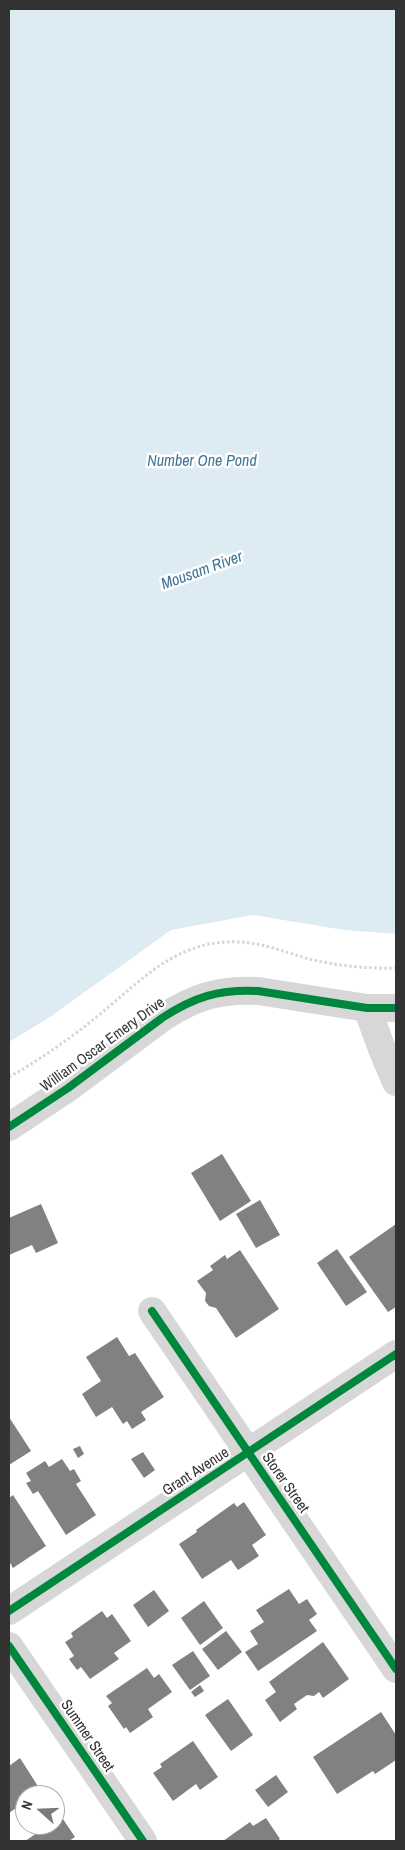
<!DOCTYPE html>
<html>
<head>
<meta charset="utf-8">
<style>
  body { margin:0 }
  #map { position:relative; width:405px; height:1850px; overflow:hidden; background:#fff; font-family:"Archivo Narrow",sans-serif }
  canvas { display:block }
  .frame { position:absolute; inset:0; border:10px solid #333; pointer-events:none }
  .north { position:absolute; left:15px; top:1785px; width:50px; height:50px; box-sizing:border-box; background:#fff; border:1px solid #adadad; border-radius:50%; rotate:290deg; font-size:14px; font-weight:700; line-height:20px; text-align:center; color:#333 }
  .north::after { content:''; display:block; margin:auto; width:18px; height:22px; background:#7a7a7a; clip-path:polygon(50% 0,100% 100%,50% 72%,0 100%) }
</style>
</head>
<body>
<div id="map">
<canvas width="405" height="1850"></canvas>
<div class="frame"></div>
<div class="north">N</div>
</div>
<script>
const ctx = document.querySelector('canvas').getContext('2d');
ctx.lineJoin = 'round';
function paint(path, color) { ctx.fillStyle = color; ctx.fill(path, 'evenodd'); }
function trace(path, color, width, dash) { ctx.strokeStyle = color; ctx.lineWidth = width; ctx.lineCap = dash ? 'butt' : 'round'; ctx.setLineDash(dash || []); ctx.stroke(path); }
function drawText(font, color, halo, rows, align = 'center') {
  ctx.font = font + ' "Archivo Narrow",sans-serif'; ctx.lineWidth = 5; ctx.setLineDash([]); ctx.textBaseline = 'middle'; ctx.strokeStyle = halo; ctx.fillStyle = color; for (const [text, x, y, turn = 0] of rows) {
    ctx.save(); ctx.translate(x, y); ctx.rotate((+turn || 0) * Math.PI / 180); ctx.textAlign = isNaN(turn) ? turn : align; if (halo) ctx.strokeText(text, 0, 0); ctx.fillText(text, 0, 0); ctx.restore();
  }
}
paint(new Path2D(`
  M9,9H396V934L344,930L253,915L171,930L50,1017L9,1042Z`), '#ddebf3');
paint(new Path2D(`
  M222,1154L251,1201L220,1221L191,1173Z
  M260,1200L280,1235L256,1248L236,1214Z
  M41,1204L58,1243L36,1253L32,1245L9,1255V1218Z
  M396,1224V1307L388,1312L349,1257Z
  M337,1249L367,1292L346,1306L317,1263Z
  M240,1250L279,1309L236,1338L216,1308L209,1306L205,1301L206,1293L197,1281L213,1270L210,1266L225,1255L227,1259Z
  M117,1337L129,1356L135,1353L164,1397L141,1412L146,1420L132,1429L127,1421L123,1424L112,1407L96,1417L82,1394L101,1381L86,1357Z
  M9,1417L31,1451L9,1465Z
  M80,1446L84,1454L78,1458L73,1449Z
  M143,1452L155,1470L144,1478L131,1459Z
  M62,1459L70,1471L74,1469L81,1481L76,1484L96,1515L66,1535L38,1491L33,1494L26,1483L31,1481L26,1473L45,1461L49,1467Z
  M13,1495L46,1546L13,1568L9,1561V1498Z
  M244,1502L266,1535L252,1545L259,1556L238,1570L231,1560L202,1579L179,1544L197,1532L196,1530L234,1503L237,1507Z
  M289,1589L299,1604L307,1599L317,1614L309,1620L317,1631L258,1671L245,1652L258,1644L250,1631L264,1622L256,1610Z
  M154,1590L169,1611L148,1627L133,1605Z
  M204,1601L223,1628L200,1645L181,1618Z
  M102,1611L107,1618L112,1614L131,1641L114,1653L119,1659L90,1679L81,1667L77,1670L69,1659L74,1656L65,1642L73,1637L71,1633Z
  M226,1631L242,1652L218,1670L202,1649Z
  M323,1642L349,1679L323,1698L319,1692L314,1696L307,1695L294,1704L297,1709L280,1722L265,1700L276,1692L269,1682Z
  M193,1651L210,1676L190,1690L172,1665Z
  M147,1668L154,1678L159,1674L172,1692L148,1709L153,1717L130,1733L126,1727L124,1729L108,1706L112,1703L106,1696Z
  M200,1685L204,1691L195,1697L191,1692Z
  M228,1699L253,1735L231,1751L205,1715Z
  M381,1712L396,1735V1760L375,1774L373,1771L337,1794L313,1757Z
  M193,1741L218,1777L200,1790L196,1784L173,1801L153,1773L162,1767L160,1764Z
  M20,1758L41,1791L35,1795H25V1802L9,1813V1766Z
  M276,1775L288,1792L268,1807L255,1790Z
  M266,1818L280,1839L277,1841H223L250,1822L253,1826Z
  M63,1819L75,1837L69,1841H25L46,1827L48,1829Z`), '#818181');
trace(new Path2D(`
  M9,1077C41,1059 71,1038 99,1015C143,979 177,939 240,942C265,943 289,954 313,960C340,966 369,969 396,968`), '#d6d6d6', 3, [2.5, 2.5]);
trace(new Path2D(`
  M367,1008L382,1049L396,1082
  M9,1127L68,1088L162,1018C194,997 219,989 258,991L367,1008H396
  M152,1311L396,1669
  M9,1611L396,1354
  M9,1646L143,1841`), '#d7d7d7', 28);
trace(new Path2D(`
  M9,1127L68,1088L162,1018C194,997 219,989 258,991L367,1008H396
  M152,1311L396,1669
  M9,1611L396,1354
  M9,1646L143,1841`), '#00873e', 8);
drawText('15px', '#333', '#fff', [
  ["William Oscar Emery Drive",103,1045,-36],
  ["Grant Avenue",196,1472,-33],
  ["Storer Street",285,1483,55],
  ["Summer Street",87,1736,56]
]);
drawText('italic 16px', '#3f7597', '#fff', [
  ["Number One Pond",202,462],
  ["Mousam River",202,571,-20]
]);
</script>
</body>
</html>
